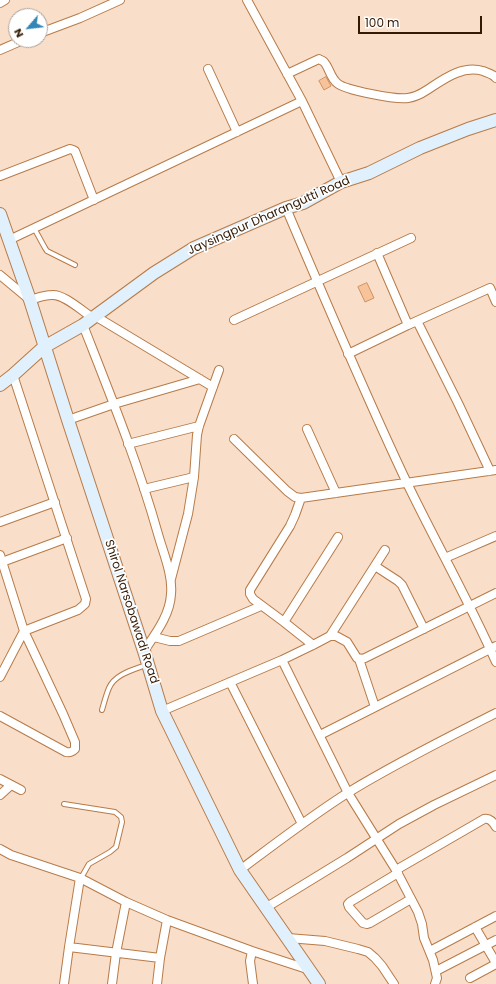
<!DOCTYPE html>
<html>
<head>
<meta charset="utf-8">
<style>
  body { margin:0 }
  #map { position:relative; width:496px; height:984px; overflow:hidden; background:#f9dec9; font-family:Poppins,sans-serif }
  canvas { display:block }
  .north { position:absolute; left:8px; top:8px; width:40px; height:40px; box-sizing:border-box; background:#fff; border:1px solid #ada39b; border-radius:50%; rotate:242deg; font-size:11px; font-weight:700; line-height:16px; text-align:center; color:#331a05 }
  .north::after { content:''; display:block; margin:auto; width:14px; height:18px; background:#3486b7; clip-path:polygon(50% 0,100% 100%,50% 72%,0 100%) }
  .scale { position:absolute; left:358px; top:16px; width:124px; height:18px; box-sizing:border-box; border:2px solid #331a05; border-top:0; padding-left:5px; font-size:12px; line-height:14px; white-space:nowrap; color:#331a05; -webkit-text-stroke:3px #fff; paint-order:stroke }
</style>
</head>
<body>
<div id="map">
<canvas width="496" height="984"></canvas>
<div class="north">N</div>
<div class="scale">100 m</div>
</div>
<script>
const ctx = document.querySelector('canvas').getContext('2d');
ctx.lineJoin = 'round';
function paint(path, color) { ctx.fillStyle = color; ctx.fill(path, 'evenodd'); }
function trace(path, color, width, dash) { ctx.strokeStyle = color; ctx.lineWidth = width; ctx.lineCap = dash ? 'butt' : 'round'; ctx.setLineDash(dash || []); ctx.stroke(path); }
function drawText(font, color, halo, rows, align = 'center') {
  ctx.font = font + ' Poppins,sans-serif'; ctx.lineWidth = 3.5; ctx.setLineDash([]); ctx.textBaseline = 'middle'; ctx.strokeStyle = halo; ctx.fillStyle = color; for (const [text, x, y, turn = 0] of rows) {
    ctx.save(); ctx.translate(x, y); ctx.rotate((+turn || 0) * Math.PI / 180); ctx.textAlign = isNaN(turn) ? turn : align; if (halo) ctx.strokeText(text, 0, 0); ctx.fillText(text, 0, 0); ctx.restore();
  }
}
const building = new Path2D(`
  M326,77L331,86L324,90L319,81Z
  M367,283L374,298L365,302L358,287Z`);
paint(building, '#f7c39a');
trace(building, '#d0915f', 1);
const lane = new Path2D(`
  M34,228L45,248L47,251L75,265
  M102,710C104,703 106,695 109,688C115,674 133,670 146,665
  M64,804L115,812L121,817L122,822L116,847L110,852L89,864L81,878`);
const street = new Path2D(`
  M247,0L302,101L341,182
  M0,3L5,0
  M40,33L80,18L120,0
  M0,50L23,40
  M208,69L237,132
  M287,74L319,59C320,60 324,61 324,62C329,67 330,77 337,83C344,90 397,100 408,98C415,97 421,94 427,90C444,79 462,65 483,71C488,73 493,74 496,78
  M0,176L70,149L73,150L75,151L94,200
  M286,208C325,300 364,392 407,483C436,543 469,601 496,662
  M9,240L302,101
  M377,253L408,325
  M0,275L30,300C37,298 44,295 52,295C64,294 82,311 93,318
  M95,316L213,387
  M234,320L411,238
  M417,321L458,403L490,471
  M83,325C110,394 138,463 158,534C163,552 173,575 171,594C170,615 156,633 144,651
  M348,354L408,325L490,288L496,302
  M68,420L114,404L200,379
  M307,429L336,493
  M234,439L287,491L295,497L301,498L496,470
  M128,444L199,426
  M144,489L194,477
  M301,498L295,515L290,526L250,590V594L253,599L284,622L313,645
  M0,522L55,502
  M0,555L24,631L0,677
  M445,558L496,536
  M2,562L67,538
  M375,566L398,581L402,585L424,629
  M171,579L188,514L194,477L197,435L199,426L219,370
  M284,622L338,537
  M330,636L385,550
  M154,637L170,641H179L261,606
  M359,659L375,707
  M282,660L348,793L396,870L418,912L422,924L424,938L433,960L437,978L435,984
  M230,682L302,824
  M162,711L282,660L313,645L330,636H336L347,642L357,658L362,659L365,658L496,593
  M0,716L66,752C70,753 72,752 75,749V742L63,714L24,631L78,610L85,604L86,599L13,375
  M320,735L496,646
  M0,779L21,790
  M0,795L11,785
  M0,849L11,855L80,878L126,902L167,920L252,951L310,970
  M240,870C276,843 311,816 349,792C396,763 447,738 496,713
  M396,870L484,819C490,818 493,822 496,827
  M398,873L350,902L348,904L349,907L363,923L367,924L370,923L411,899
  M267,907L347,858L399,824L434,805L496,775
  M475,927L496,963
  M288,938L325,941L358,949L368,952L375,958L382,966L394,984
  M69,947L160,958
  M252,951L250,961L253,984
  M430,951L496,916
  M436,971L496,940
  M470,978L496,964
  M64,984L69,947L80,878
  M112,984L116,953L126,902
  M157,984L160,958L167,920`);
const secondary = new Path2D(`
  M0,214L30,300L68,420L144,651L162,711L240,870L319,984
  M0,385L13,375L44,347L83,325L154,273L194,248L286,208L303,203L341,182L369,173L420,148L468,129L496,120`);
trace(lane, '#b77b48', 6);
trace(street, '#b77b48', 10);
trace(secondary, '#b77b48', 14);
trace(lane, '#fff', 4);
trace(street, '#fff', 8);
trace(secondary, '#e0f0fc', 12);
drawText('12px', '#331a05', '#fff', [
  ["Jaysingpur Dharangutti Road",269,216,-24],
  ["Shirol Narsobawadi Road",131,612,72]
]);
</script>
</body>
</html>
